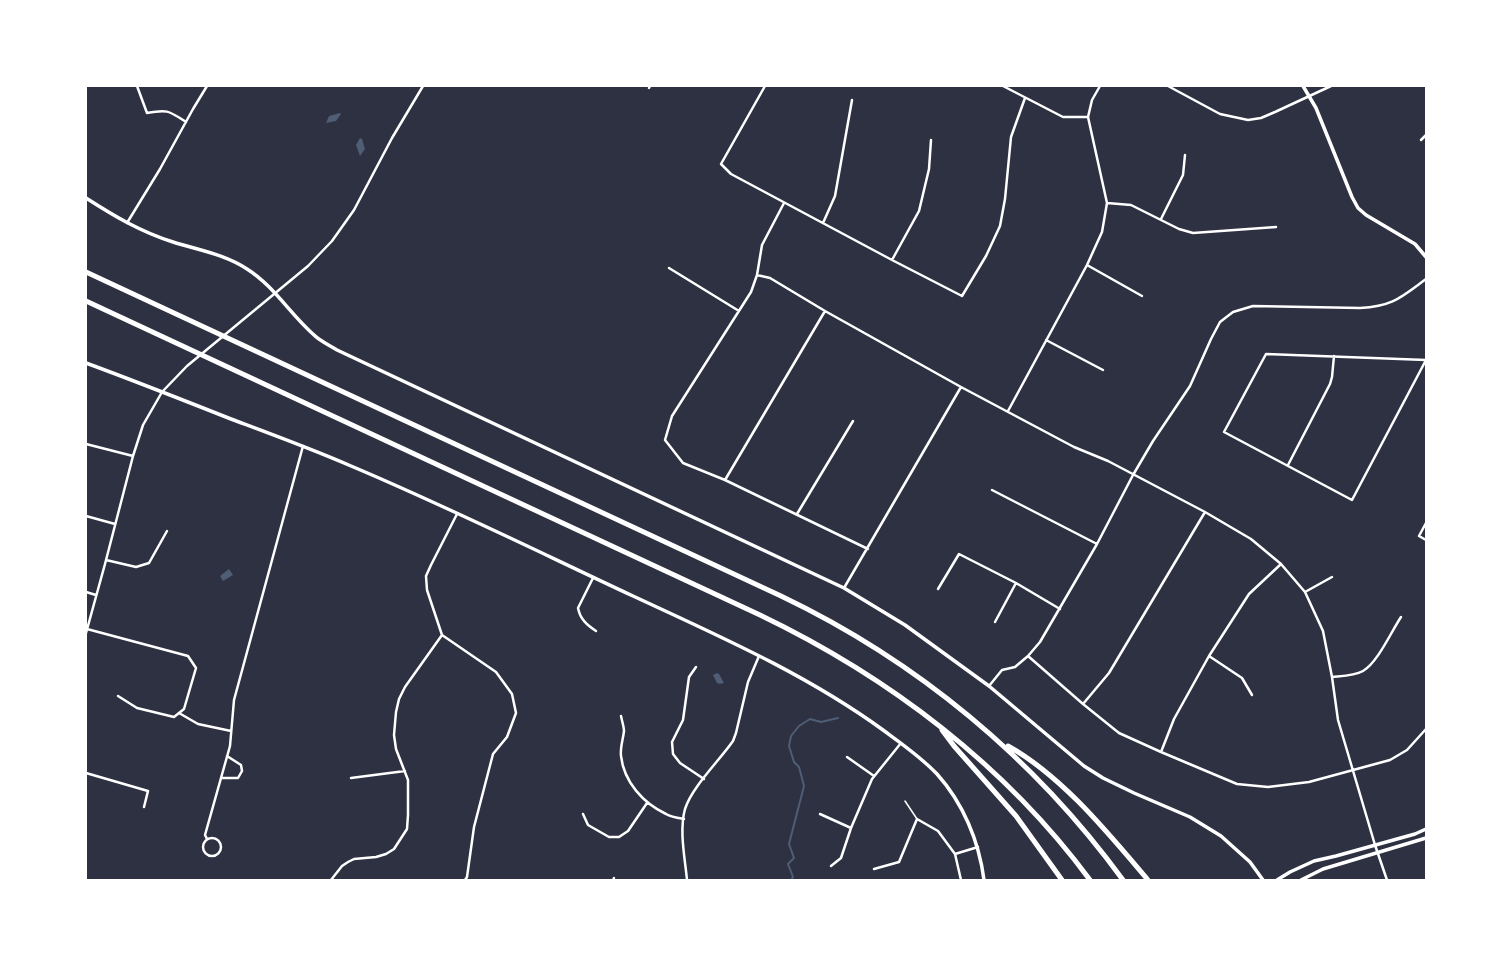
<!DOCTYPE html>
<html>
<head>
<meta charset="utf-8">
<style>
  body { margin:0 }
  #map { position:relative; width:1512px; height:966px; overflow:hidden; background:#2d3142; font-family:"IBM Plex Sans",sans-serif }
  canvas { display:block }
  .frame { position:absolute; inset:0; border:87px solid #fff; pointer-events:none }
</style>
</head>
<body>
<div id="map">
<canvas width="1512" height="966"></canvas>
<div class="frame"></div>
</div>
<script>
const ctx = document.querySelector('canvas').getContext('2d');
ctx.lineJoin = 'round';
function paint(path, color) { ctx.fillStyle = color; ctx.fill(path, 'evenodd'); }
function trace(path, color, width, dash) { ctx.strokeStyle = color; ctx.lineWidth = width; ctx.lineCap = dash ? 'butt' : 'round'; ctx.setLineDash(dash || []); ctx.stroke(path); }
paint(new Path2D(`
  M340,113L341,114L336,121L326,123L329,116Z
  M360,138L362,139L365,149L360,156L356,145Z
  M229,569L233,575L223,581L220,576Z
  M717,673L719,674L724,683L720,684L717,683L713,675Z`), '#4f5d75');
trace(new Path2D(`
  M791,880L793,877L788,864L794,858L789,844L804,786L799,767L794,762L789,746L791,736L799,726L810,719L821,722L838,718`), '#4f5d75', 2);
trace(new Path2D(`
  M905,801L917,819`), '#fff', 1.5);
trace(new Path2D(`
  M137,86L147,113C168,109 169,111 186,122
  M765,86L721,164L731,174L892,260L962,296L986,256L1000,226L1005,199L1011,137L1025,98
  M1003,86L1063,117H1088
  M1168,86L1220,114L1248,120L1261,118L1275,112L1331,86
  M649,88L650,86
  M1421,140L1426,135
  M784,203L762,245L757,275L751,292L672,416L665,440L683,463L725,480L868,549
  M1107,203L1131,205L1179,229L1193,233L1276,227
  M1161,219L1183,175L1185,155
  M127,223L160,169L193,109L207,86
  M823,223L835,196L852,100
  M892,260L919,211L929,169L931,140
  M1087,265L1142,296
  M669,268L739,311
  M757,275L770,278L825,311L961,387L1074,447L1108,461L1205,512L1251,539L1281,564L1305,592L1323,631L1332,677L1338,720L1375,845L1387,880
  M1046,340L1103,370
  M1266,354L1426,360L1352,500L1224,432Z
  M1008,411L1087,265L1102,232L1107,203L1088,117L1092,100L1100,86
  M86,444L133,456
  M1288,465L1330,384L1332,377L1334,356
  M725,480L825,311
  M992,490L1097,544
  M457,514L431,565L426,576L427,590L442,635L496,672L512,694L516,713L507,737L493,754L474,827L467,877L465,880
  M797,514L853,421
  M86,516L115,524
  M1426,523L1419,536L1426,540
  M106,560L136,567L149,563L167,531
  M593,578L578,608C580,619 587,625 596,631
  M844,588L961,387
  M938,589L959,554L1016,583L1060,609
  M86,592L96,595
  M1305,592L1332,577
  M995,622L1016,583
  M87,629L188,656L196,668L184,709L174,717L137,708L118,696
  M86,633L105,564L133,456L143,425L158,399L162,392L187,366L308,266L332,241L354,210L392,138L423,86
  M1028,656L1083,704L1119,733L1161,752L1237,784L1268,787L1309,782L1390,760L1407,750L1426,729
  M1209,656L1242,678L1252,695
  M696,667L689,677L683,720L672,742L673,754L680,763L704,779
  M1332,677C1342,676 1354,676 1363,671C1378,662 1391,632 1401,617
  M989,686L1002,670L1015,667L1028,656L1040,642L1097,544L1133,475L1153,441L1190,386L1211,339L1220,322L1233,312L1253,306L1360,308C1393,306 1400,298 1426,279
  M1083,704L1109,673L1205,512
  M179,713L198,724L231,731
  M621,716C622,721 624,727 624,731C623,740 620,747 621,756C624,782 643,803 666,814C671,817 678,818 684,819
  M1161,752L1174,719L1209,656L1249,594L1281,564
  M847,757L874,776
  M86,773L148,791L144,807
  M221,778H238L242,771L241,765L227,756
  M351,778L405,771
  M583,814L588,825L609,837H619L628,831L647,803
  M820,814L851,828
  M203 847a9 9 0 1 1 18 0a9 9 0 1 1-18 0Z
  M207,839L205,835L230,746L234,700L303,446
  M955,854L978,847
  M831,866L841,858L851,828L872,779L901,743
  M874,869L899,862L917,819L938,831L955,854L961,880
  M331,880L342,866L348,862L354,859L376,857L386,854L394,849L407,829L408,815V780L396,749L394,735L396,712L399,699L405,687L442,635
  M613,880L614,878
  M687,880C685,858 679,831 685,809C692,787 719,761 733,741L736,733L748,682L759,656`), '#fff', 2.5);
trace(new Path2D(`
  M1303,86L1316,108L1352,197L1358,208L1366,215L1415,244L1426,257
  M86,198C114,216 141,232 173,242C198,250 224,254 247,269C274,286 290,314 314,335C320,341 329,345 337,350L844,588L905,625L989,686L1084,766L1103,778L1134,793L1190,817L1221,836L1250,862L1263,880
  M86,363C135,381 183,400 231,419C271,434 312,449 351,466C446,506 539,552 633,596C719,636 806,674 883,730C902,744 921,757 937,774C963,803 979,841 984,880
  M1277,880L1290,872L1314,861L1336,856L1415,834L1426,829
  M1301,880L1323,869L1426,838`), '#fff', 3.5);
trace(new Path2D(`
  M86,272L781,596C917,661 1034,758 1123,880
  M86,301L760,615C889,677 1005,765 1090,880
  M942,730L954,746L1016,816L1062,880
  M1008,746C1062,776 1108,833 1148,880`), '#fff', 5);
</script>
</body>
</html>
